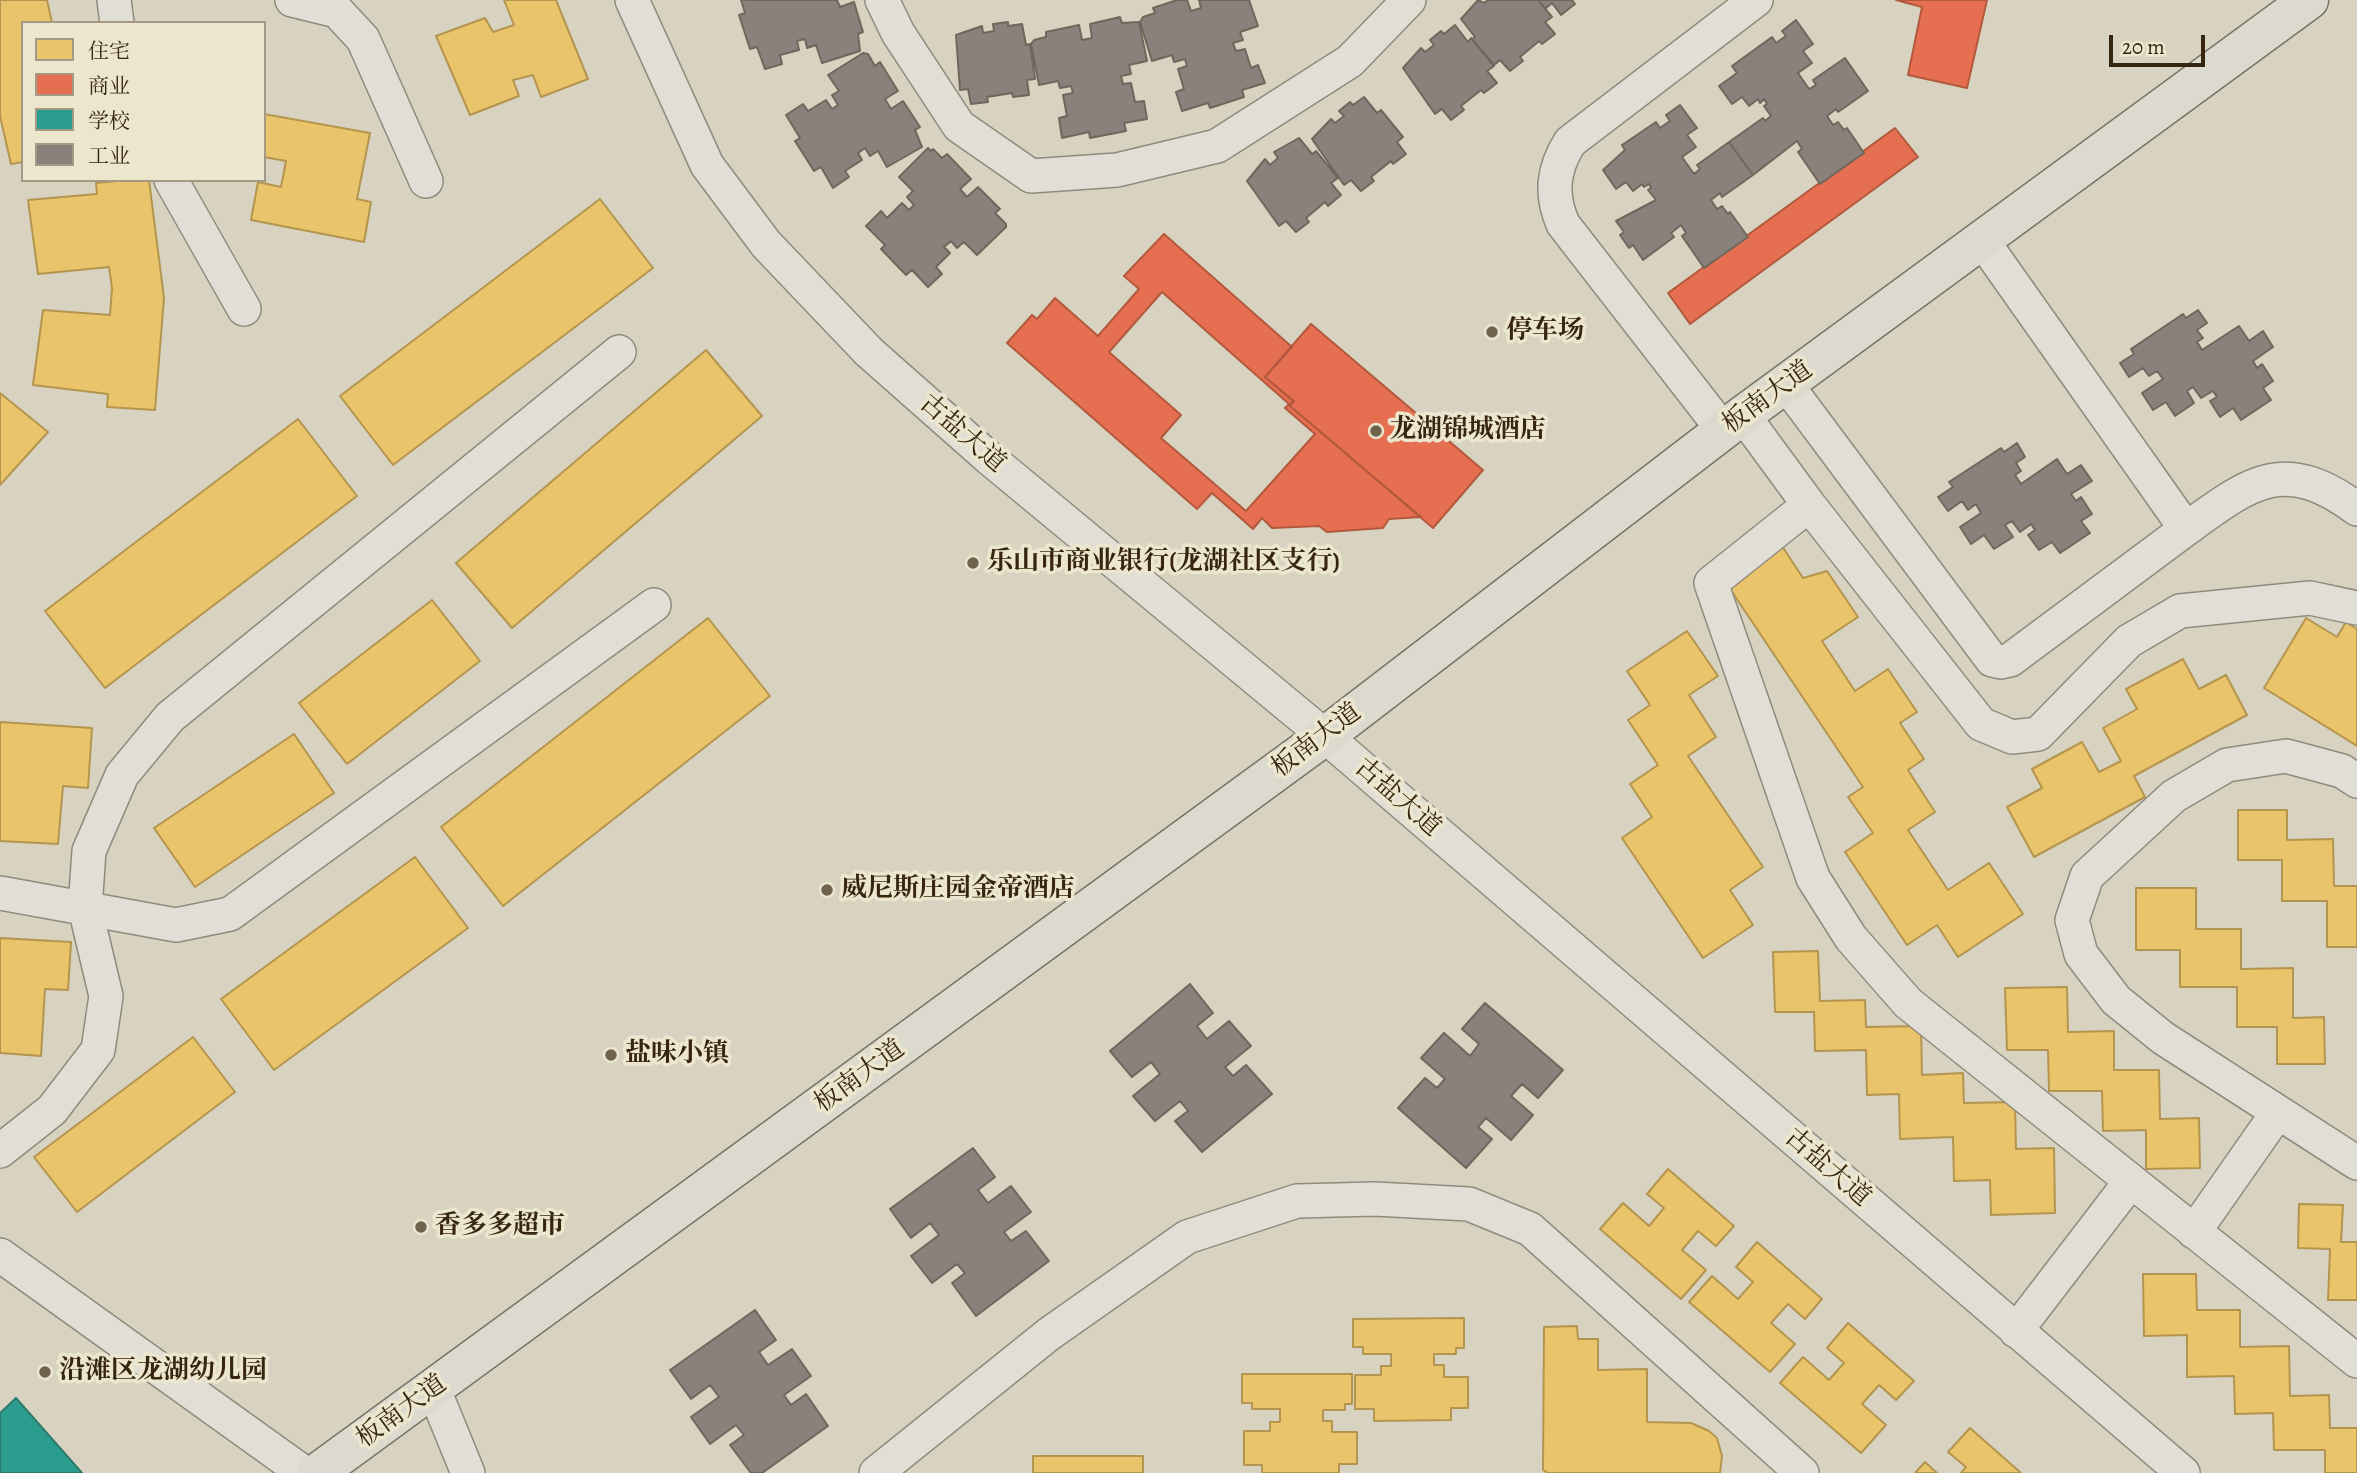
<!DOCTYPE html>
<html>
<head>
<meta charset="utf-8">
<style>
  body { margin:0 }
  #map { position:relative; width:2357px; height:1473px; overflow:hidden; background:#d8d3c0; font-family:Alegreya,"Noto Serif SC",serif }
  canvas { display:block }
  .legend { position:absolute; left:21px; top:21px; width:245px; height:161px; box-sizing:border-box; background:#ede6cf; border:2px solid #a49982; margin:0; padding:9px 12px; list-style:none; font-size:21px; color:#37260f }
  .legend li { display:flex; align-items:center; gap:14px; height:35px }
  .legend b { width:35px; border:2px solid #a49982 }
  .scale { position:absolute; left:2109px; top:35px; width:96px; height:32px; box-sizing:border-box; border:4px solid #37260f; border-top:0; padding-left:9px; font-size:21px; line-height:24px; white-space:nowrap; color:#37260f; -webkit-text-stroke:5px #ede6cf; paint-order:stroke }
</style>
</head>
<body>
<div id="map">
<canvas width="2357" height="1473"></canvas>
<ul class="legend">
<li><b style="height:19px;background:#e9c46a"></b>住宅</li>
<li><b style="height:19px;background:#e76f51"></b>商业</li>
<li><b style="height:19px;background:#2a9d8f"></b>学校</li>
<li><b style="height:19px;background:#8a817c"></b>工业</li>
</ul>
<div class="scale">20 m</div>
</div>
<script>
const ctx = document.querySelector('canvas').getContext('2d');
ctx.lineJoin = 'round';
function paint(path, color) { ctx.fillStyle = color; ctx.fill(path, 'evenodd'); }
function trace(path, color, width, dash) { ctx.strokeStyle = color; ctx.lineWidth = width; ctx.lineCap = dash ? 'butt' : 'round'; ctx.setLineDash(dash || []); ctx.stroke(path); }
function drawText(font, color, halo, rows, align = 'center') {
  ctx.font = font + ' Alegreya,"Noto Serif SC",serif'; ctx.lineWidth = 7; ctx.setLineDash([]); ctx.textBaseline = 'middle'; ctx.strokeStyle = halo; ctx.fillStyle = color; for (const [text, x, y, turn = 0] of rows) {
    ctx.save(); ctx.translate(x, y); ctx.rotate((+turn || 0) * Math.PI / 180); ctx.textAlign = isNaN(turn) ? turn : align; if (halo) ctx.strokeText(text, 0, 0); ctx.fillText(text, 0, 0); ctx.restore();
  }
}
const homes = new Path2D(`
  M0,0H47L52,23H23V162L11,164L0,116Z
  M504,0H556L588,79L541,97L533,75L513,80L519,96L470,115L436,36L485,18L493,32L514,25Z
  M264,114L370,133L357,199L371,202L364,242L251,220L258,182L281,187L286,161L264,157Z
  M127,180H149L164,298L155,410L107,407L108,394L33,385L43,310L110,315L112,288L109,267L38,274L28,200L97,194L96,183Z
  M600,199L653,268L393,465L340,396Z
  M706,350L762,416L512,628L456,563Z
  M0,393L48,432L0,485Z
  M298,419L357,496L105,688L45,611Z
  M1782,546L1803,578L1827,571L1858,617L1822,641L1855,691L1888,669L1917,712L1900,723L1924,759L1908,770L1935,812L1908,830L1948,890L1989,863L2023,914L1958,957L1937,925L1907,945L1845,852L1873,833L1848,797L1863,787L1726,583Z
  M432,600L480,661L347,764L299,703Z
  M708,618L770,696L503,906L441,827Z
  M2306,618L2337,637L2346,622L2357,629V746L2264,688Z
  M1687,631L1718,676L1689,695L1716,737L1688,756L1763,867L1730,890L1753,925L1703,958L1622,838L1652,817L1630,784L1658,765L1628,720L1650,705L1627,671Z
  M2183,659L2199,689L2226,675L2247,715L2134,776L2145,797L2034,857L2007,807L2042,788L2032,769L2082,742L2099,772L2121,761L2103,728L2137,709L2126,689Z
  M0,722L92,728L88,788L63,786L58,844L0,841Z
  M294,734L334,793L195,887L154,828Z
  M2238,810H2287V840L2333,839L2334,886H2357V947H2327V901H2282V860H2238Z
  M415,857L468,928L274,1070L221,999Z
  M2136,888H2196V929H2241V969L2293,968V1018L2324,1017L2325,1064H2277V1027H2237V987H2180V950H2136Z
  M0,938L71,942L68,990L45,989L41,1056L0,1053Z
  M1818,951L1820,1001L1865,1000L1866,1027L1921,1026L1922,1075L1963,1073L1964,1103L2015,1102L2016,1149L2054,1148L2055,1213L1991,1215L1990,1180L1954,1181L1953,1137L1900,1139L1899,1094L1867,1095L1866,1050L1815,1051L1814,1012H1775L1773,952Z
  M2067,987L2068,1032L2114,1031V1070H2159L2160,1119L2199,1118L2200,1168L2146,1169V1130L2103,1131L2102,1091H2049L2048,1050H2007L2005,988Z
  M193,1037L235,1092L77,1212L34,1157Z
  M1668,1169L1734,1226L1716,1246L1698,1231L1682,1250L1706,1270L1681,1299L1600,1229L1623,1203L1649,1226L1664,1208L1647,1194Z
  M2299,1204L2343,1205L2341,1242H2357V1300H2328L2330,1249L2298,1248Z
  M1757,1242L1822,1299L1805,1319L1788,1304L1771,1323L1795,1344L1770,1372L1689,1302L1712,1276L1738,1299L1753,1282L1736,1267Z
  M2143,1274H2196L2197,1310H2240V1347L2289,1346L2290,1396L2329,1395L2330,1428H2357V1473H2325V1450H2274L2273,1413L2235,1414L2234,1376L2187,1377V1335L2144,1336Z
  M1464,1318V1348H1456V1354H1434V1365H1444V1377H1468V1408H1451V1420L1374,1421V1409H1355V1375H1381V1366H1391V1354H1363V1347H1353V1319Z
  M1848,1323L1914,1381L1896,1400L1879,1385L1862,1404L1886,1425L1861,1453L1780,1383L1803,1357L1829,1380L1844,1363L1827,1348Z
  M1577,1326L1578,1339H1598V1370L1647,1369V1422L1691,1423L1709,1431L1717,1438L1722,1456L1720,1473H1548L1543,1470L1544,1327Z
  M1242,1374H1352V1404H1345V1410H1323V1421H1332V1432H1357V1464H1339V1473H1262V1465H1244V1431H1270V1422H1280V1409H1252V1403H1242Z
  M1970,1428L2021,1473H1961L1966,1467L1948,1452Z
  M1033,1456H1143V1473H1033Z
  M1925,1462L1937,1473H1915Z`);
paint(homes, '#e9c46a');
trace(homes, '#b4954f', 2);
const shops = new Path2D(`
  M1896,0H1987L1967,88L1908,75L1922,7Z
  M1895,128L1918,157L1690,324L1668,293Z
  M1164,234L1292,347L1265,377L1293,401L1290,406L1421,517L1389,519L1383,528L1327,532L1319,526L1272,528L1262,518L1253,529L1212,493L1197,509L1007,343L1032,315L1037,319L1055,298L1098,336L1139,289L1124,276ZM1162,292L1289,404L1285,408L1315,434L1246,511L1161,438L1181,415L1109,352Z
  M1311,324L1483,470L1433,528L1290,406L1294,401L1265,377Z`);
paint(shops, '#e76f51');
trace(shops, '#b2593d', 2);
const schools = new Path2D(`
  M16,1398L82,1473H0V1413Z`);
paint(schools, '#2a9d8f');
trace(schools, '#2e7969', 2);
const industry = new Path2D(`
  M741,0H837L840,7L854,2L863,32L858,34L860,51L822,63L816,45L807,48L805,39L797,41L799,50L780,55L782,64L765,69L757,47L750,49L739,15L745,13Z
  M1177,0H1187L1191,11L1201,8L1199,0H1249L1258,26L1240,32L1243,40L1233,43L1236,51L1245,49L1251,68L1258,65L1265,83L1242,90L1244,97L1210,108L1208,103L1182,111L1176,92L1184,89L1178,69L1187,66L1185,59L1174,62L1172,55L1152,61L1140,22L1143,17L1155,13L1153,8Z
  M1478,0L1484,3L1488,0H1538L1552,17L1545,22L1555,34L1542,44L1539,41L1520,57L1523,61L1510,71L1500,60L1494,65L1472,39L1475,37L1461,19Z
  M1538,0H1572L1575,4L1561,15L1552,3L1545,9Z
  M1120,17L1122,23L1139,22L1147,61L1129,65L1131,74L1121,76L1123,84L1131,83L1135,102L1144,101L1147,119L1124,123L1126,131L1090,138L1089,132L1062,138L1059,118L1067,116L1063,95L1073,93L1071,86L1060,88L1058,81L1039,85L1031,44L1034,40L1046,37V32L1079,25L1082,40L1092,38L1090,24Z
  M1796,20L1813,44L1803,51L1812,63L1798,73L1809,89L1816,85L1813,80L1845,58L1868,91L1838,112L1836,109L1827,116L1833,125L1838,122L1844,130L1847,128L1864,153L1820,184L1798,152L1802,149L1797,141L1753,175L1729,142L1763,118L1765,121L1771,116L1764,106L1767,104L1764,99L1760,103L1758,99L1749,106L1742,97L1732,104L1719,86L1737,73L1732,66L1772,37L1776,43L1786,36L1782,31Z
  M1008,22V26L1022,24L1026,45L1030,44L1035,79L1027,80L1029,95L1013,97L1012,93L987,97L988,102L971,104L968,89L960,90L956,35L982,26L983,33L994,31L993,24Z
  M1455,25L1468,42L1471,38L1494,66L1487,71L1497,83L1484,93L1481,90L1461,106L1464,110L1451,120L1442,109L1435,114L1403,68L1421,48L1425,52L1434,45L1430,40L1441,31L1444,34Z
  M863,53L868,54L875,66L880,62L898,91L885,99L891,109L903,101L920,127L915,130L922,147L887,167L878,151L870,156L865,148L858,153L862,160L845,171L849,177L833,188L821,167L814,171L795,141L800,138L786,115L803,104L808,111L826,100L832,109L838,105L832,95L839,91L828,75Z
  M1364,97L1377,113L1381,110L1403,137L1397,142L1406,154L1393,164L1391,161L1371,177L1374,181L1361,191L1351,180L1344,185L1312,139L1331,119L1335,123L1344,116L1339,111L1350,102L1353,105Z
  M1680,105L1697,128L1687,135L1696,147L1682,157L1694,174L1700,169L1697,165L1729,142L1753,175L1722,197L1720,193L1711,200L1717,209L1722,206L1728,214L1730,212L1748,237L1704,268L1682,236L1686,233L1681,225L1671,233L1674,237L1643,260L1633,245L1629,248L1620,235L1624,232L1616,221L1656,200L1648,190L1651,188L1649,184L1644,187L1642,184L1633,191L1626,182L1616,189L1603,170L1625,150L1622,145L1656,122L1660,128L1670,121L1666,115Z
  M1299,138L1312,154L1316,151L1338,178L1331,183L1341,195L1328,206L1325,202L1306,218L1309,222L1296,232L1286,221L1279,226L1247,181L1265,159L1270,165L1278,158L1274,152Z
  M928,148L931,151L933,149L942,158L947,154L971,179L960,189L967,197L978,187L1000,209L995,213L1006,224V227L977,255L964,242L957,248L951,241L944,247L950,253L936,267L942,274L928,287L912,270L906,275L881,249L885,245L866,226L881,211L887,218L902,203L909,210L914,205L907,197L913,191L899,177Z
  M2198,310L2207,323L2197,330L2203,338L2197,342L2202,350L2239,326L2249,341L2263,331L2273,347L2253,361L2257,368L2262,364L2273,381L2263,388L2271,400L2241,420L2233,408L2220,417L2210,401L2217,397L2213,391L2201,398L2193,387L2187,391L2194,403L2175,416L2166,402L2153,410L2142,393L2163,379L2157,371L2149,376L2143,368L2129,377L2120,363L2134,354L2131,349L2183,314L2186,318Z
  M2017,443L2025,457L2016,463L2021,471L2015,475L2021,484L2057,459L2067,474L2081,465L2092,481L2071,494L2076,501L2081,497L2092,514L2081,521L2090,533L2060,553L2052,542L2039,550L2028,535L2035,530L2031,524L2020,532L2012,521L2005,525L2013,537L1994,549L1984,535L1971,544L1960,527L1981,513L1976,504L1968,510L1962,501L1948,511L1938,497L1953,487L1949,482L2001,448L2004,452Z
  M1190,984L1213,1013L1197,1026L1207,1039L1229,1021L1251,1046L1225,1067L1233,1076L1246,1065L1272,1094L1202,1152L1175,1121L1188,1111L1180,1101L1155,1121L1133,1096L1160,1074L1151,1062L1132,1077L1110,1051Z
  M1485,1003L1563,1070L1538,1098L1522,1084L1511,1096L1533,1115L1511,1140L1486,1118L1478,1127L1492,1139L1466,1168L1398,1108L1425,1078L1437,1088L1445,1079L1421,1058L1444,1033L1470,1056L1479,1044L1462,1029Z
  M973,1148L995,1177L978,1190L988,1203L1011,1186L1031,1212L1004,1232L1011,1241L1026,1231L1049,1261L976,1316L952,1283L965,1273L957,1264L932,1283L911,1256L939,1235L930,1223L911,1238L890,1209Z
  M755,1310L776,1340L759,1352L768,1365L792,1349L811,1376L784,1395L791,1405L806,1394L828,1426L762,1473H751L730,1445L744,1435L736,1425L710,1444L691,1417L719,1397L710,1385L691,1399L670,1370Z`);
paint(industry, '#8a817c');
trace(industry, '#71665b', 2);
const minor = new Path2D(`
  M114,0L117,23
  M292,0L337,11L363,39L426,181
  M632,0L707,165L766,244L869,352L989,458L1325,736L2183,1473
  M882,0L898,33L959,126L1031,176L1117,170L1217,146L1350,61L1409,0
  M171,180L244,309
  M1982,240L2186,529C2251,482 2284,455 2357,509
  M1786,384L1992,660L2001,662L2010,660L2186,529
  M1743,415L1809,505L1981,724L2012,737L2038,734L2129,641L2180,611L2310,598L2357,608
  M1723,430L1563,224C1550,194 1553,169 1570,142L1756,0
  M1809,505L1711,583L1813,878L1851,938L1908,1003L2357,1361
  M2357,781L2342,771L2286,756L2227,765L2174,796L2087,876L2072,920L2081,954L2116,1000L2163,1038L2357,1163
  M0,893L176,925L230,914L654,605
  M0,1151L52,1110L98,1050L106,996L85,908L89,851L122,775L170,717L619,352
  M2194,1232L2278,1112
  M0,1255L304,1473
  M2016,1331L2131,1181
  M434,1390L468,1473
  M876,1473L1049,1334L1187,1237L1297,1201L1375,1199L1469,1204L1530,1229L1802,1473`);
const major = new Path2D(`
  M317,1473L1325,736L1743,415L2309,0`);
trace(minor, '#8f8a7d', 36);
trace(major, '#787366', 41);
trace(minor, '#e1dfd5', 33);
trace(major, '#dcd9ce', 38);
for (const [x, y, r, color] of [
  [1492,332,7,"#6f634d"],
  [1376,431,7,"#6f634d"],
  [973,563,7,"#6f634d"],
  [827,890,7,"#6f634d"],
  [611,1055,7,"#6f634d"],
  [421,1227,7,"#6f634d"],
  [45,1372,7,"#6f634d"]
]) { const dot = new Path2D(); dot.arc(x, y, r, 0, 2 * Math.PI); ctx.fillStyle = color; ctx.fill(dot); trace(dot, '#ede6cf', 2.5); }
drawText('bold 26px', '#37260f', '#ede6cf', [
  ["停车场",1506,332],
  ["龙湖锦城酒店",1390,431],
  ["乐山市商业银行(龙湖社区支行)",987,563],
  ["威尼斯庄园金帝酒店",841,890],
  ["盐味小镇",625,1055],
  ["香多多超市",435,1227],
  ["沿滩区龙湖幼儿园",59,1372]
], 'left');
drawText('26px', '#37260f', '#ede6cf', [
  ["板南大道",1768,398,-36],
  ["古盐大道",962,434,41],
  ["板南大道",1317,741,-37],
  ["古盐大道",1397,798,41],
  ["板南大道",860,1077,-36],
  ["古盐大道",1827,1168,41],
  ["板南大道",402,1412,-36]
]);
</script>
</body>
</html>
